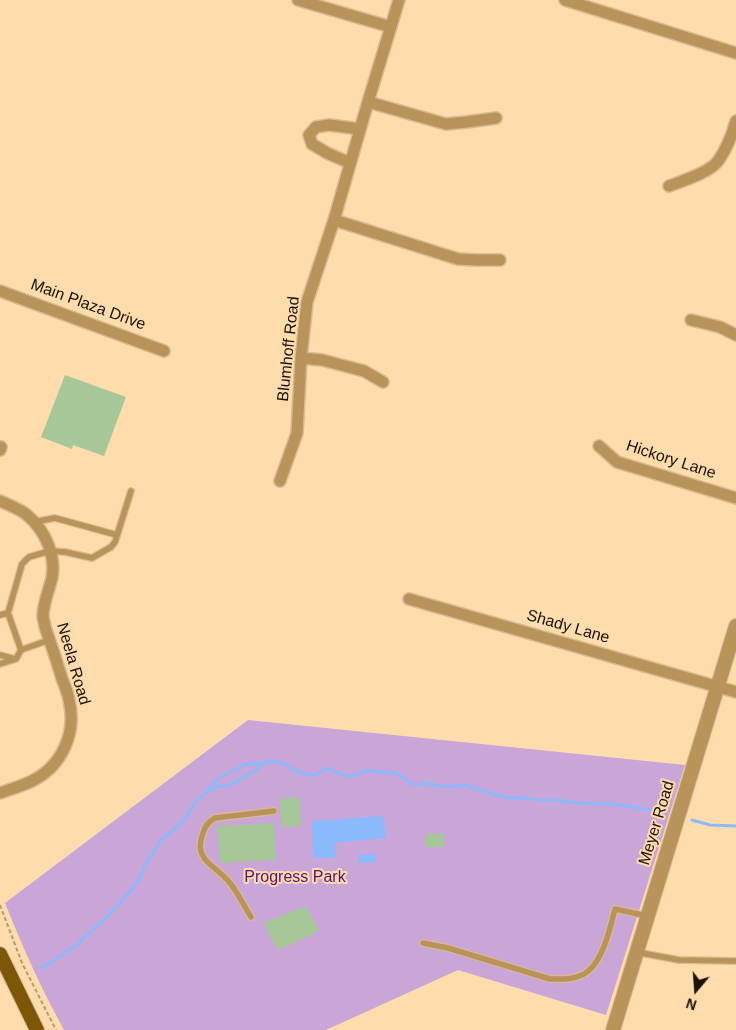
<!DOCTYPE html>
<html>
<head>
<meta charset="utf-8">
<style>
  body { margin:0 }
  #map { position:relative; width:736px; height:1030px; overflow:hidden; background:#fedcac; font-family:Helvetica,sans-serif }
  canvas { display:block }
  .north { position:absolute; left:671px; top:965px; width:50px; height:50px; -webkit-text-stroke:4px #fedcac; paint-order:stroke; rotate:198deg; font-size:14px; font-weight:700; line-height:20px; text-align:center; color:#1c1001 }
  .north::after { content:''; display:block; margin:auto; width:18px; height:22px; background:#1c1001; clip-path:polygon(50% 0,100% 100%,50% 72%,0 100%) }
</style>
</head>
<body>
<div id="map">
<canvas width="736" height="1030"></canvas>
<div class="north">N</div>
</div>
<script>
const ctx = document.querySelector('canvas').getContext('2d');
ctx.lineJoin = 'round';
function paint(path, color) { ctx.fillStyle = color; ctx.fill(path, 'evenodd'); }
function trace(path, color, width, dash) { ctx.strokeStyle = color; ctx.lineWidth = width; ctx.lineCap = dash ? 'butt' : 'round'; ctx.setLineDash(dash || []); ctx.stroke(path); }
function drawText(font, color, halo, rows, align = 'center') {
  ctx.font = font + ' Helvetica,sans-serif'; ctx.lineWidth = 4; ctx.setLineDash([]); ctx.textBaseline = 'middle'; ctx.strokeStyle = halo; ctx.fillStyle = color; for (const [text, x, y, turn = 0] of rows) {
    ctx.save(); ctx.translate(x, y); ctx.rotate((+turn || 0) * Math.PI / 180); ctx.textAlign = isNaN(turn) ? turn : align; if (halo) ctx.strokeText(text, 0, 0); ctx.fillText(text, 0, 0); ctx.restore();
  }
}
paint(new Path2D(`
  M248,720L685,765L606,1015L458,970L326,1030H64C41,988 23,948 5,903Z`), '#caa5d8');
paint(new Path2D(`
  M383,816L386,838L335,843L336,858H313L312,821Z
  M375,853L376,862L359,863V855Z`), '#8bbafc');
trace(new Path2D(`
  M209,789L213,783L221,777L242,766L246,764H262
  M692,820L710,825L736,826
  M42,968L78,944L91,931L108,916L138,882L144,867L161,840L179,825L185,819L194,804L208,791L216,787L226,786L238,781L248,774L254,772L265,762L275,761L282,763L294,770L308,775H315L326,769L330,768L339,774L348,776H353L367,770L379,772L394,773L404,777L411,784L421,785L425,783L447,787L465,785L493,794L508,798H521L539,800H556L577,803L613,804L664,812`), '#8bbafc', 3);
paint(new Path2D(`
  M65,375L126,397L104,456L73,445L72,449L41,437Z
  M299,797L301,826L282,827L280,799Z
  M274,823L276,860L220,863L217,826Z
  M426,834H444V847H425Z
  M306,906L319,931L278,950L263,923Z`), '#a6c798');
const service = new Path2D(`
  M34,522L55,518L117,535
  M0,615L8,613
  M21,650L8,613L22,564L29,557L50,551L65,552L92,558L111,547L115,542L131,491
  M0,655L15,659
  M0,664L16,659L21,650L49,640
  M251,917C244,906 238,893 230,883C216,865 192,861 203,833C205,826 208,822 215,818L274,811
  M423,943L448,948L550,979C561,979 571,980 582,975C602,966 610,929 615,909L647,916
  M636,952L679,960L736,961`);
const minor = new Path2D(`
  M298,0L391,27
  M565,0L736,53
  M368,102L446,124L467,122L496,118
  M350,163L327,153L312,144L309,135L316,127L329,125L360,129
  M669,186C682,181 709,173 718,161C726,150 732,135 736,121
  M334,220L458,259L476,260H500
  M0,291L164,351
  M691,320L720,327L736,335
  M301,358L322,360L364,371L383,382
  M599,446L617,462L736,498
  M0,450L1,447
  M280,481L297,433L301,358L307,302L334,220L368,102L399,0
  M0,501C9,505 20,509 27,515C45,530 56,555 52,578C49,590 43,604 43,616C43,620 45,624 45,627C51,644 57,661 62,679C65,686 68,693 69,700C77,733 62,766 32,781C22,786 11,789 0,793
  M409,599L736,692`);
const tertiary = new Path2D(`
  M613,1030L736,626`);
const primary = new Path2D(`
  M0,954L37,1030`);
trace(service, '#dabb91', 8);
trace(minor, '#dabb91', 14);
trace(tertiary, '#dabb91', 16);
trace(primary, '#dabb91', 16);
trace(new Path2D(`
  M0,905L22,963L56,1030`), '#b59a75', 2, [4, 2.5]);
trace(service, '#b8935a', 5.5);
trace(minor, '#b8935a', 11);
trace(tertiary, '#b8935a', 14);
trace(primary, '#7d5607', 14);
drawText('16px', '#1c1001', '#fedcac', [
  ["Main Plaza Drive",88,305,20],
  ["Blumhoff Road",289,349,-84],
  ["Hickory Lane",671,460,18],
  ["Shady Lane",568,627,16],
  ["Neela Road",73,664,74],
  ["Meyer Road",657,823,-73]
]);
drawText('16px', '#5e0e75', '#fedcac', [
  ["Progress Park",295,878]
]);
</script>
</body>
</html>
